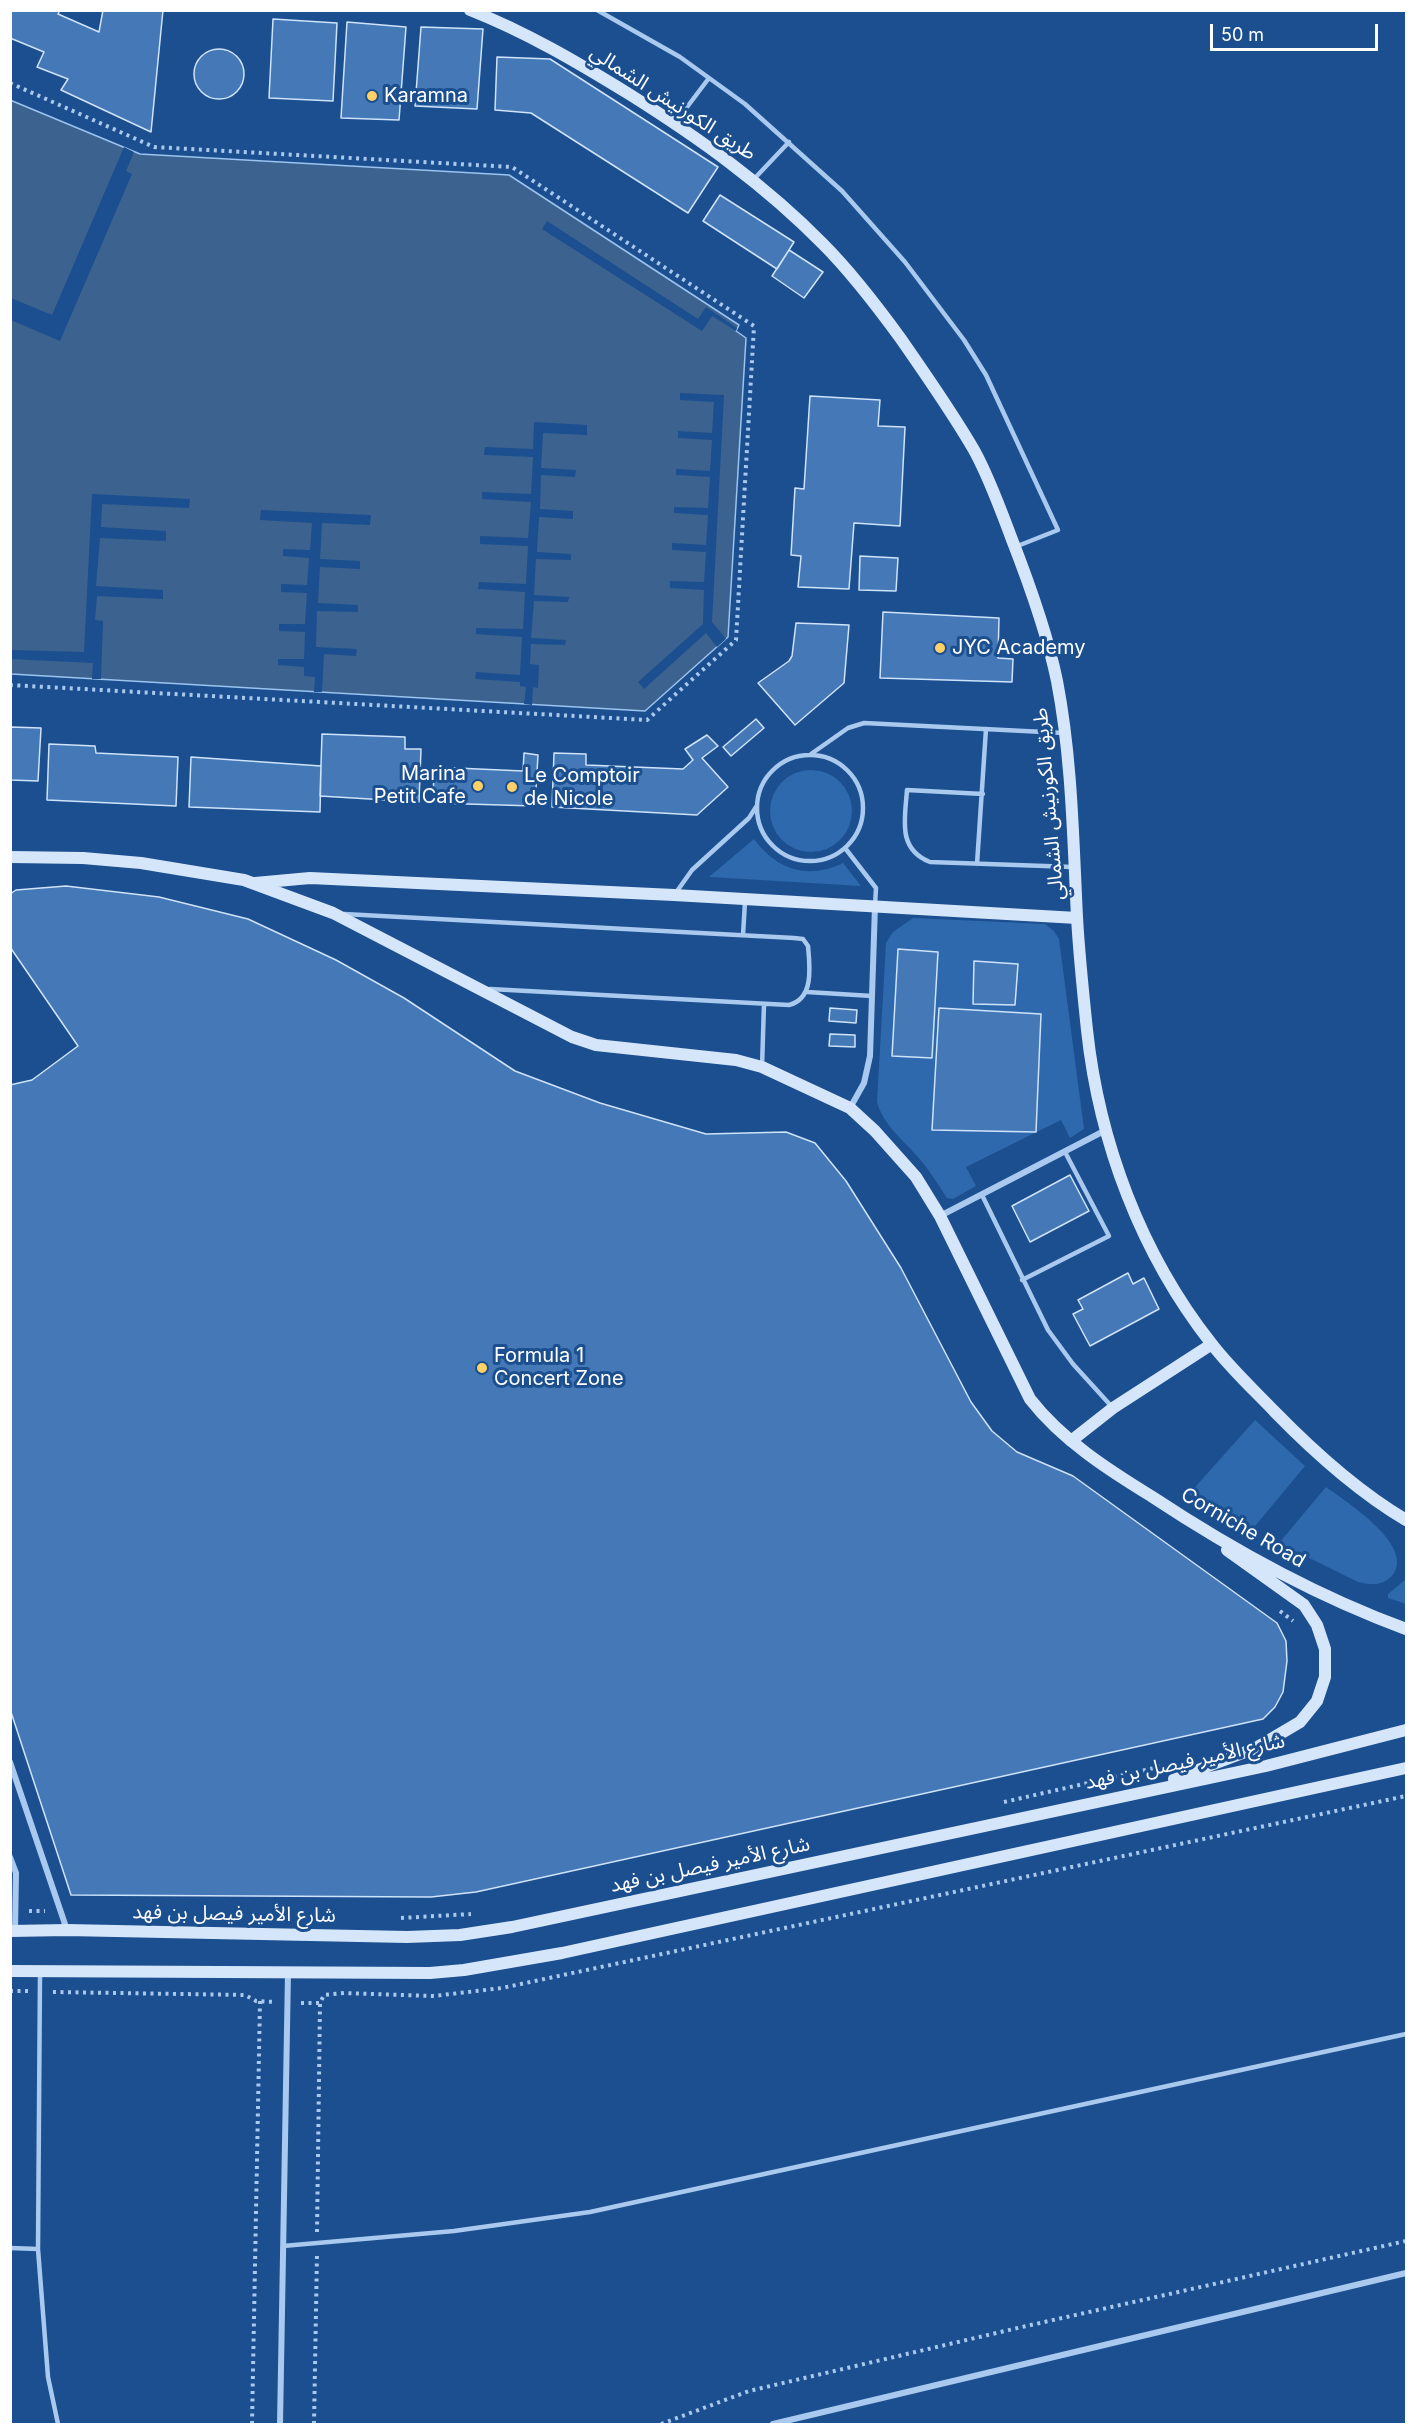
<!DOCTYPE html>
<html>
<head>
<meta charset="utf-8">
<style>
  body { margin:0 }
  #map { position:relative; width:1417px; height:2435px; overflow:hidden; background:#1b4f8f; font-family:Inter,sans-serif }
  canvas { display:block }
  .frame { position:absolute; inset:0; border:12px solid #fff; pointer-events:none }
  .scale { position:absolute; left:1210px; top:24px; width:168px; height:27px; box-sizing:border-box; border:3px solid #fff; border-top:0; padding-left:8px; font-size:18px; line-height:21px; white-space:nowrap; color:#fff; -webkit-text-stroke:4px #1b4f8f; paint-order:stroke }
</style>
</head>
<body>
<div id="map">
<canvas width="1417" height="2435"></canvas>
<div class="frame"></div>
<div class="scale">50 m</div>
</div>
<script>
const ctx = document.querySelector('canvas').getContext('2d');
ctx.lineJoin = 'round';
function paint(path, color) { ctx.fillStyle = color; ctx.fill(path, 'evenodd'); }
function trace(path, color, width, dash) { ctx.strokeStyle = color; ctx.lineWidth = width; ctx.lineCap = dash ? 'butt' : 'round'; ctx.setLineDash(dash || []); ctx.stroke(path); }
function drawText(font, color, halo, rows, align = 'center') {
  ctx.font = font + ' Inter,"Noto Sans Arabic",sans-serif'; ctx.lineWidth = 6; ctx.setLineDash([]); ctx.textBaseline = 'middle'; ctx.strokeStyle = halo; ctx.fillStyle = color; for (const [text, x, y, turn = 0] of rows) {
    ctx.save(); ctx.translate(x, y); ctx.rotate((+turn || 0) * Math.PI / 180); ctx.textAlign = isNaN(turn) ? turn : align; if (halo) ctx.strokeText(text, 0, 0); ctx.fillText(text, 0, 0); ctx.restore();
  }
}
paint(new Path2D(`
  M770 811a41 41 0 1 1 82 0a41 41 0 1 1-82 0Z
  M754,839C777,870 808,880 843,863L861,886L709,877Z
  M913,918L1045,924L1054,931L1059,939L1084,1129L1070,1138L1061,1120L966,1167L976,1186L953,1199L947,1198C937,1183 928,1168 916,1155C901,1138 883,1124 877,1102L886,943L893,932Z
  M1255,1420L1305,1466L1251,1531L1189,1494Z
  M1326,1487C1345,1501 1417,1546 1392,1576C1382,1586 1371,1585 1358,1582L1279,1543Z
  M1406,1579V1604L1388,1598V1594Z`), '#2e69ad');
const water = new Path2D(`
  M10,100L140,154L509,175L739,325L736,331L746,338L728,637L645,711L11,674Z`);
paint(water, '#3c6290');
trace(water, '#9cc4f0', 1.5);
paint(new Path2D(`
  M124,147L134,152L126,171L132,174L60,341L11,320V298L52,315Z
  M547,221L698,319L706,307L737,328L736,331L712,316L702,331L542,229Z
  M680,393L724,395L712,622L726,639L717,647L706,633L644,689L638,682L703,624L704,590L670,588V581L704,582L706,552L672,550V543L706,545L708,515L674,513V507L708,508L710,477L676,475V469L710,471L712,440L678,438V431L712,433L714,402L680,400Z
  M534,422L587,425V435L543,433L541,468L576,470L575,477L541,475L540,509L573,511V519L539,517L537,552L571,554V560L536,559L534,595L569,597L568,602L534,601L531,638L566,640L565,645L531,644L530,664L539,665L538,688L533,687L532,705L524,704L526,687L520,686V682L475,679L476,672L520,675L522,637L476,634V628L523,629L525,592L478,589L479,582L526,584L528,546L480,544V536L528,538L531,502L482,499V492L531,494L533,457L484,455L485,447L533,449Z
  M92,494L190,499L189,508L102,504L101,527L166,531V541L100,538L96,586L163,590V599L97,596L95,620L103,621L101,679H92L93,663L10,659L11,650L84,652Z
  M261,510L371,515L370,525L322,523L320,559L360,561V569L320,567L318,603L358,605V612L317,611L316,647L357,649L356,656L324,654L322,692H314L315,677L304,676V667L278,665V659H304L305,632L279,631V624H305L307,593L281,592V584L307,585L309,558L283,556V549L310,550L312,523L260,520Z`), '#1b4f8f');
const building = new Path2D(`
  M10,10H60L58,14L99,32L103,10H163L151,132L61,90L68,79L37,67L44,52L10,38Z
  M273,19L337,23L333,101L269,98Z
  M347,22L406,27L399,120L341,118Z
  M421,27L483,29L477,109L415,106Z
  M194 74a25 25 0 1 1 50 0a25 25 0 1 1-50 0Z
  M497,57L550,59L718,167L688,213L531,113L495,110Z
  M720,195L794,242L777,269L703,221Z
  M789,250L823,272L804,298L772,276Z
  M810,396L880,400L878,426L905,427L900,526L854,523L849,589L798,587L801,556L791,555L795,488L804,489Z
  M860,556L898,558L896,591L859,590Z
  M883,612L999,618L998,658L1013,659L1012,682L880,678Z
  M796,623L849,625L844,683L795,725L758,683L789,661L792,656Z
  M756,719L764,728L731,756L723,747Z
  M10,727L41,728L38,781L10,780Z
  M322,734L405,737V749H421L419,802L320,796Z
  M707,735L718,746L702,758L728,787L697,815L552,807L554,753L586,754V765L683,769L693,760L685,749Z
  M49,744L95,746L96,753L178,757L176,806L47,800Z
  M524,753L538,755L535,806L433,803L434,767L523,771Z
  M191,757L321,766L320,812L189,807Z
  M66,886L159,897L248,919L336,960L404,998L515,1071L600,1103L706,1134L786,1132L815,1143L846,1181L901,1268L971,1402L992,1431L1017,1452L1073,1476L1277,1623L1286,1641L1287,1661L1283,1692L1275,1707L1263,1719L476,1892L431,1897L71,1895L10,1709V1085L32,1080L78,1046L10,947V894L16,890Z
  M898,949L938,952L932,1058L892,1056Z
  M974,961L1018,964L1015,1005L973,1004Z
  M830,1008L857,1010L856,1023L829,1021Z
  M939,1008L1041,1014L1036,1132L932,1130Z
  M830,1034L855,1035V1047L829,1046Z
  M1070,1175L1089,1211L1030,1242L1012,1206Z
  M1128,1273L1133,1284L1144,1278L1159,1309L1090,1346L1073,1314L1083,1309L1078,1300Z`);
paint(building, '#4478b7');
trace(building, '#cfe3fa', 1.5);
trace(new Path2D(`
  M10,83L154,147L512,167L754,326L736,640L647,720L10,685
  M1280,1611L1293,1621
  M1004,1802L1163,1766
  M29,1911H45
  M401,1918L471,1914
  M10,1991H28
  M53,1992L245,1995L256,2001L275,2002
  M301,2003H320
  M317,2232L320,2003L324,1995L344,1993L434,1996L502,1988L1406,1796
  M252,2424L260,2001
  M314,2424L317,2254
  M661,2424L749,2391L1022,2327L1406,2241`), '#a9c9ee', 4, [3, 4.5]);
trace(new Path2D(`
  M597,10L680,57L745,104L842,191L905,262L964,340L986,375L1058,530L1015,547
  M675,123L709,78
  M754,179L789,142
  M811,754L848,728L864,723L1064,733
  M757 808a53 53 0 1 1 106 0a53 53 0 1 1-106 0Z
  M983,794L907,790C905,819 897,849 930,862L1073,867
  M845,848L876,888L875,906
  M977,864L986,729
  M675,894L692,870L749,818L756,807
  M344,914L794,938L803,939L808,946C810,967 814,999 789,1005L490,989
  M743,935L745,902
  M807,992L872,996
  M762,1067L764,1004
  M982,1195L1048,1330L1073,1364L1113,1408
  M1022,1280L1109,1236L1065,1152
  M40,1973L38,2249L48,2377L58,2424
  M283,2246L454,2231L590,2212L1406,2034
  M10,2248L38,2249`), '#a9c9ee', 4.5);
trace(new Path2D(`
  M850,1108L864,1083L870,1056L875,906
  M940,1216L1106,1130
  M10,1762L67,1930
  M10,1857L16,1873L15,1931
  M280,2424L288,1973
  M773,2424L1406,2273`), '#a9c9ee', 6);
trace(new Path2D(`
  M470,10C526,32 577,62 629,94C699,138 765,185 823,244C852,273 877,306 901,339C926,375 952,412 974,450C989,477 1000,508 1011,537C1029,583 1047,632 1057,681C1072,759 1073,838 1077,917C1079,954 1083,992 1087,1030C1099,1142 1141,1254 1211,1343C1230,1368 1254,1390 1275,1412C1315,1453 1357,1491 1406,1520
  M10,857L83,858L141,863L244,880L333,913L572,1037L596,1045L736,1060L762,1067L850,1108L875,1131L916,1177L940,1216L1030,1399C1062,1440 1107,1469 1151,1496C1231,1549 1316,1596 1406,1629
  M255,883L310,878L674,895L1077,918
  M1071,1441L1113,1408L1212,1344
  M1174,1779L1256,1748L1300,1722L1317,1701L1325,1677V1649L1317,1625L1304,1605L1227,1550
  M10,1931L67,1930L407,1937L460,1935L512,1927L1266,1766L1406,1730
  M10,1971L430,1973L464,1970L562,1953L1406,1768`), '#d6e6fa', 12);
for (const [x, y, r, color] of [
  [372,96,6,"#ffd166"],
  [940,648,6,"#ffd166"],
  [478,786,6,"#ffd166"],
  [512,787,6,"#ffd166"],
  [482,1368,6,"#ffd166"]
]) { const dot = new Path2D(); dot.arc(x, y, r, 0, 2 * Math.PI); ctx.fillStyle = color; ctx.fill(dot); trace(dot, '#1b4f8f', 2); }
drawText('20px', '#fff', '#1b4f8f', [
  ["Karamna",384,96],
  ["JYC Academy",952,648],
  ["Marina",466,774,"right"],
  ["Petit Cafe",466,797,"right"],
  ["Le Comptoir",524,776],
  ["de Nicole",524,799],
  ["Formula 1",494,1356],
  ["Concert Zone",494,1379]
], 'left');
drawText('20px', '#fff', '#1b4f8f', [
  ["طريق الكورنيش الشمالي",673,103,33],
  ["طريق الكورنيش الشمالي",1049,804,-95],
  ["Corniche Road",1243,1528,30],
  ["شارع الأمير فيصل بن فهد",1185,1762,-12],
  ["شارع الأمير فيصل بن فهد",710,1865,-12],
  ["شارع الأمير فيصل بن فهد",234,1914,1]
]);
</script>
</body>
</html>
